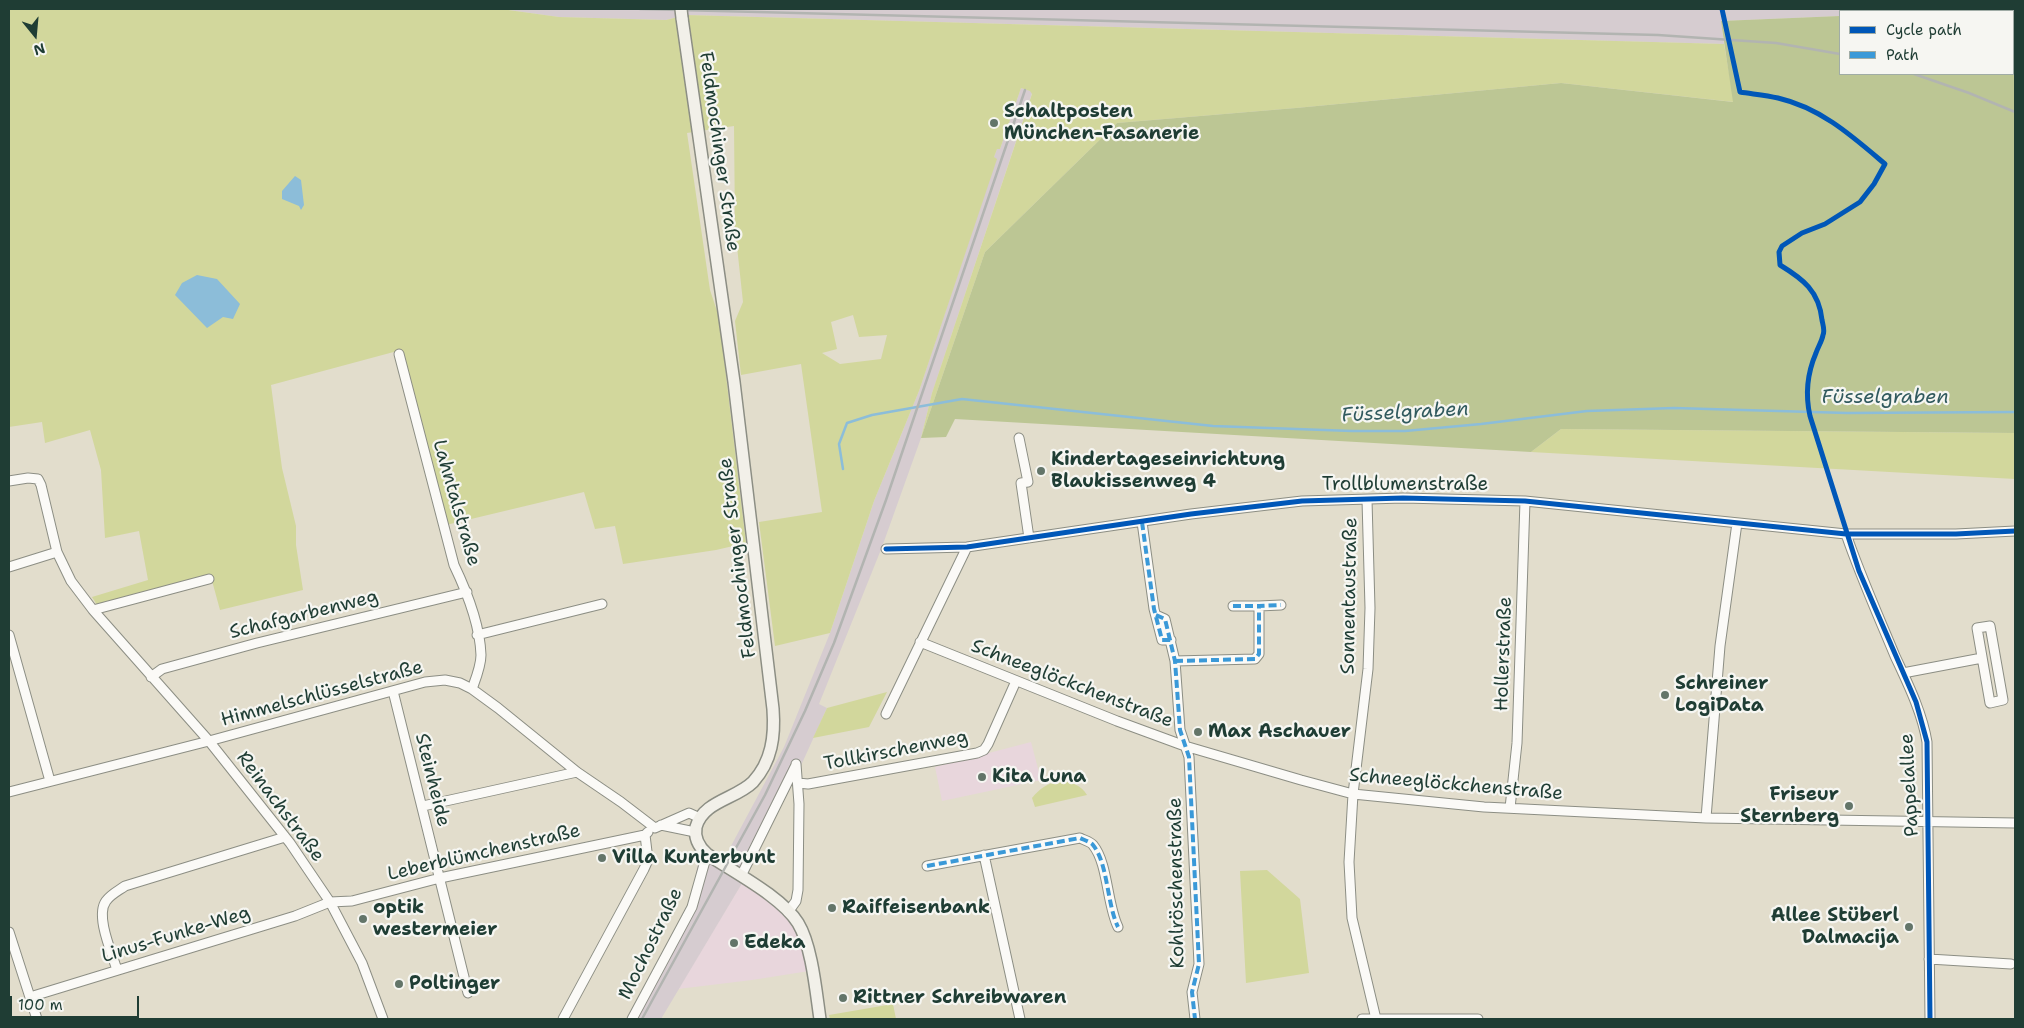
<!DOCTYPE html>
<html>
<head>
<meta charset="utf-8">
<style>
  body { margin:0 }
  #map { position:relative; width:2024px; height:1028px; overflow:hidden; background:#e2ddcc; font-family:"Shantell Sans",sans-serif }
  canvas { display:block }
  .frame { position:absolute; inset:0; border:10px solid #1f3d34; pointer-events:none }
  .legend { position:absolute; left:1839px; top:10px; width:175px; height:65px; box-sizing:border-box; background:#f6f6f2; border:1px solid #a0aca6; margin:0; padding:6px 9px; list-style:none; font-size:15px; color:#1f3d34 }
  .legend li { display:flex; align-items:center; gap:10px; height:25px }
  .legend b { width:25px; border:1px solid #a0aca6 }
  .north { position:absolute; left:10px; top:10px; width:50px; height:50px; -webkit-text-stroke:4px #f6f6f2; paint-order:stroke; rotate:163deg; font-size:14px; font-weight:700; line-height:20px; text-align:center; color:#1f3d34 }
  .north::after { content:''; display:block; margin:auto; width:18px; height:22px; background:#1f3d34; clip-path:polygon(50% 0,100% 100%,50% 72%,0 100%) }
  .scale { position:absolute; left:10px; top:996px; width:129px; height:22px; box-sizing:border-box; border:2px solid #1f3d34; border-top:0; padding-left:6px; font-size:15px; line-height:18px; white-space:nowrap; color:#1f3d34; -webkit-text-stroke:4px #f6f6f2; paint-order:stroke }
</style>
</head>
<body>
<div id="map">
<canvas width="2024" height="1028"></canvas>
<div class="frame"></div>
<ul class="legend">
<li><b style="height:6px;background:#0057b8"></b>Cycle path</li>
<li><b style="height:6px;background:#3a99d8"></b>Path</li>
</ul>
<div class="north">N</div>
<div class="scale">100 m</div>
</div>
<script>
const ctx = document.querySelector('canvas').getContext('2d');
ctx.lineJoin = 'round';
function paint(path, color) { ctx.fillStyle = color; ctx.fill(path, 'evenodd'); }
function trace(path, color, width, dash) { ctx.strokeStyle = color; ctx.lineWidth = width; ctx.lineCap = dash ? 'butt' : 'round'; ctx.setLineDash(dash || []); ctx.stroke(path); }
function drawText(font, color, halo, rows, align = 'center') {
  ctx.font = font + ' "Shantell Sans",sans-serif'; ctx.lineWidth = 4.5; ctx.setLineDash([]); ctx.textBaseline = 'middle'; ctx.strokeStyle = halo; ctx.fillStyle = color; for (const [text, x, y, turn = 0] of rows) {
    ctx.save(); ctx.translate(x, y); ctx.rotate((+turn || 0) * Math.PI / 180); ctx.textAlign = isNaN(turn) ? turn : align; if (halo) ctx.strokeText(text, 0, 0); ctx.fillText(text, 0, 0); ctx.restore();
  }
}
paint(new Path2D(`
  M1031,742L1041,780L942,801L935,767Z
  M745,878L782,904L799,931L809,971L752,980L678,989Z`), '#e8d6dc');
paint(new Path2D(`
  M501,9H2015V49H2013V11H1840V16L1721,21L1724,44L686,15L666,20L559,17Z
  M1021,88L1031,91L1032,93L932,393L921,438L882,547L819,704L827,708L794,781L741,885L661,1019H628L665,953L691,899L699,858L724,859L784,747L830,633L874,501L919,391L996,159L994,157L997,149H1000Z`), '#d6ccd0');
paint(new Path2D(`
  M9,9H501L559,17L666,20L686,15L1724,44L1734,102L1561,83L1296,108L1117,123L985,252L921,438L932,393L1032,94L1030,91L1021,88L1000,149H997L994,157L997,159L919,391L874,501L830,633L775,646L759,522L822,512L801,364L741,375L735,321L743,302L735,228L734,126L687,133L710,290L719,317L746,543L716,550L623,564L615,526L595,529L584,492L446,525L401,350L271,385L282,468L296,526V545L303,590L220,610L211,577L97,605L92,597L148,580L139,531L105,538L101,470L90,430L45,443L42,422L9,427ZM853,315L859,337L887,335L881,359L840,364L822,353L837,349L831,322Z
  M1561,429L2015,433V479L1531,452Z
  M887,692L869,727L813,738L827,708Z
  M1061,781C1072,782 1081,785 1087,795L1035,807L1032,798C1040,788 1048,783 1061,781Z
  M1267,870L1300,899L1309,973L1246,983L1240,871Z
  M893,1004L896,1019H830L829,1015Z`), '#d2d79c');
paint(new Path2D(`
  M1840,16V74H2013V49H2015V433L1561,429L1531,452L955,419L946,437L921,438L985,252L1117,123L1296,108L1561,83L1733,102L1721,21Z`), '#bcc694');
paint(new Path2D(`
  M295,176L301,180L304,205L301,210L299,206L282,199V191Z
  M197,275L217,279L240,304L233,319L223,317L207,328L175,295L182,283Z`), '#8cbdd9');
trace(new Path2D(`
  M843,469L839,444L847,423L872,415L962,399L1213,426L1352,431H1405L1481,424L1587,411L1674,408L1847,413L2015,412`), '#8cbdd9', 2.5);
const street = new Path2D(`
  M399,354L454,565C466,590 480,626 481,655C481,666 476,678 472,689
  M1019,438L1028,482L1021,483L1029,538
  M9,481L28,478L38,479L41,485L57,552L71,581L93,610L209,741L290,843L330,902L362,963L383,1019
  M1367,500L1370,608L1368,669L1353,794L1349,862L1352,918L1376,1019
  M1142,522L1154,609L1162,640H1171
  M1846,534C1860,575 1878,615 1895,656C1908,684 1922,712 1927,742L1930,1019
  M886,549L967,547L1191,514L1302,501L1403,498L1525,501L1846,534H1956L2015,531
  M9,567L57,552
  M1233,606H1259
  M93,610L209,579
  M1156,615L1165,619L1175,661L1180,730L1189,757L1199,964L1192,992L1195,1019
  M1990,626L2003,700L1990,703L1977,628Z
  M9,635L50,781
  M477,635L602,604
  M920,642L1117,721L1185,746L1301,780L1353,794L1484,807L1706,818L2015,823
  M1175,661L1255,659L1259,654V606L1281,605
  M1903,673L1982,658
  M151,677L162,669L257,643L467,592
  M393,691L468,993
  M886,714L967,547
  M798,783L808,784L977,753L984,750L988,744L1016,681
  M9,792L209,741L425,682L445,680L460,683L472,689L498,708L577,772L621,802L655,828L689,813L700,818
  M423,806L577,772
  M1510,808L1517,743L1525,501
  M1706,818L1720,646L1737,523
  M661,825L695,832
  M984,855L1020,1019
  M927,866L1080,838C1084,840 1091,842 1093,845C1108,863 1107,905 1118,927
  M741,876L796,765
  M788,912L796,901L798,890L799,804L796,764
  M9,932L37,1019
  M1929,959L2011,964
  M117,970C112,953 95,916 106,901C111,894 118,891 125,886L285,837
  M30,997L295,916L330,902L352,901L440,878L645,835
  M563,1019L644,869L648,860L645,835L648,832
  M632,1019L692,907L707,854
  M1362,1019H1478`);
const secondary = new Path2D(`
  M682,18L734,382L773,709C775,736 772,761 753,782C736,799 703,801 696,827C694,838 699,847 707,854C733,872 781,896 798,923C812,946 816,992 820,1019`);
trace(street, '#8c8e84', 11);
trace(secondary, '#8c8e84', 14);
trace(street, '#fbfaf7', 9);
trace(secondary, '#f2f0e9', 11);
trace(new Path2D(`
  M640,9L1658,35L1776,43L1840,54
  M1914,74L1969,93L2015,112
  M642,1019L765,795L805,711L834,643L886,500L1025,90`), '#b2b4b1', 2.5);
const secondaryBridge = new Path2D(`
  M681,9L682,18`);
trace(secondaryBridge, '#8c8e84', 14, []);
trace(secondaryBridge, '#f2f0e9', 11);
trace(new Path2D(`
  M1142,522L1154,609L1162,640H1171
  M1233,606H1259
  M1156,615L1165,619L1175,661L1180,730L1189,757L1199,964L1192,992L1195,1019
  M1175,661L1255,659L1259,654V606L1281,605
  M927,866L1080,838C1084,840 1091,842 1093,845C1108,863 1107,905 1118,927`), '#3a99d8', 4, [8, 4]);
trace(new Path2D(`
  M1722,9L1740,92C1752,94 1765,95 1778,98C1821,108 1852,136 1885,164L1874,184L1860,202L1825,224L1802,233L1782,246L1779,252L1780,265C1803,279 1819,291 1822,320C1823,325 1825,331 1823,335C1822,341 1818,347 1816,353C1807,374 1805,394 1810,416L1859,571L1916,702L1927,742L1930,1019
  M886,549L967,547L1191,514L1302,501L1403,498L1525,501L1846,534H1956L2015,531`), '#0057b8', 5);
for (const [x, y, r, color] of [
  [994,123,5,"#637569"],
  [1041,471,5,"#637569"],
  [1665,695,5,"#637569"],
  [1198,732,5,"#637569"],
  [982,777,5,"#637569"],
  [1849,806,5,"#637569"],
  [602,858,5,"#637569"],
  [832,908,5,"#637569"],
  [363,919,5,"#637569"],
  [1909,927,5,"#637569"],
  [734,943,5,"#637569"],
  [399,984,5,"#637569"],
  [843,998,5,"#637569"]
]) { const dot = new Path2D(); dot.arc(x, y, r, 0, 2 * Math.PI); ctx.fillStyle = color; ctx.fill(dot); trace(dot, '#f6f6f2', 2); }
drawText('bold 19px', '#1f3d34', '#f6f6f2', [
  ["Schaltposten",1004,112],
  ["München-Fasanerie",1004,134],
  ["Kindertageseinrichtung",1051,460],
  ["Blaukissenweg 4",1051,482],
  ["Schreiner",1675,684],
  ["LogiData",1675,706],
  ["Max Aschauer",1208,732],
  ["Kita Luna",992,777],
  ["Friseur",1839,795,"right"],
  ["Sternberg",1839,817,"right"],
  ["Villa Kunterbunt",612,858],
  ["optik",373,908],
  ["westermeier",373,930],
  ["Raiffeisenbank",842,908],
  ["Allee Stüberl",1899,916,"right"],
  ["Dalmacija",1899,938,"right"],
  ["Edeka",744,943],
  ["Poltinger",409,984],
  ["Rittner Schreibwaren",853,998]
], 'left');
drawText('19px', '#1f3d34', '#f6f6f2', [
  ["Feldmochinger Straße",719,152,82],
  ["Trollblumenstraße",1405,485],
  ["Lahntalstraße",456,503,74],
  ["Feldmochinger Straße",738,558,-97],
  ["Sonnentaustraße",1350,596,-89],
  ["Schafgarbenweg",304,615,-14],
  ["Hollerstraße",1504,654,-88],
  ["Schneeglöckchenstraße",1072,684,21],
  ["Himmelschlüsselstraße",322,694,-15],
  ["Tollkirschenweg",896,751,-11],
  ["Steinheide",432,780,76],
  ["Schneeglöckchenstraße",1456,785,5],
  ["Pappelallee",1910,785,-93],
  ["Reinachstraße",280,807,53],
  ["Leberblümchenstraße",484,853,-13],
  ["Kohlröschenstraße",1177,883,-91],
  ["Linus-Funke-Weg",176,935,-17],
  ["Mochostraße",651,944,-64]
]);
drawText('italic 20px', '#315a5e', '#f6f6f2', [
  ["Füsselgraben",1885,398],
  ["Füsselgraben",1405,413,-3]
]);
</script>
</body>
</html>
